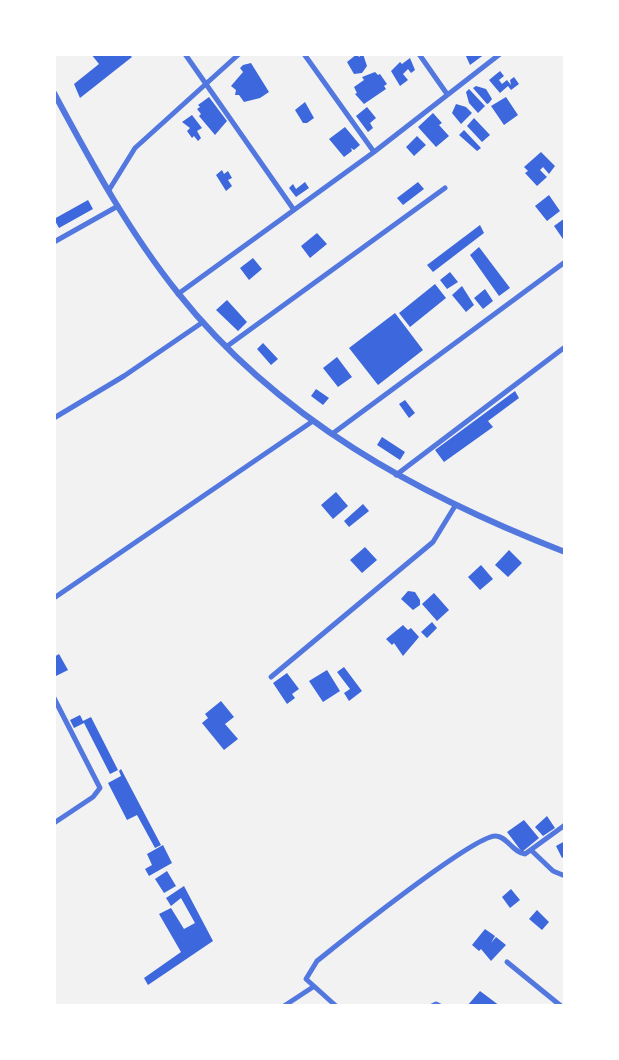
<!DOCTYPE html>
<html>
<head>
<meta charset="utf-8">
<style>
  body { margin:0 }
  #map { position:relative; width:619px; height:1060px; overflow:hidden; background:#f2f2f2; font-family:Quicksand,sans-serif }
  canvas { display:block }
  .frame { position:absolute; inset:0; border:56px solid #fff; pointer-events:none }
</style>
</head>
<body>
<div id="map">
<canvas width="619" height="1060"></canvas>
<div class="frame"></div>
</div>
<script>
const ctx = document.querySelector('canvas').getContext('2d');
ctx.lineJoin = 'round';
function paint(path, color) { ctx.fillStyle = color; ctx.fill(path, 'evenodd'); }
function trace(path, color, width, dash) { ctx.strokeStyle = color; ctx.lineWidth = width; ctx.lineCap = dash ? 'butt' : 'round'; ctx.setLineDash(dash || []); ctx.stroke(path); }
paint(new Path2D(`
  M91,54H129L132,57L80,98L74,84L99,64Z
  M357,54L359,57L363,54L367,66L362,73L354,74L347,62Z
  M465,54H485L470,65Z
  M410,58L415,70L411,73L408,69L403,74L408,80L400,86L391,71L400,62L402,64Z
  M251,63L269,92L260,98L244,102L239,95H235L236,90L231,86L243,72L240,68L243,65Z
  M500,71L504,76L499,80L502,84L507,80L511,85L510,80L514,77L519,84L511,90L508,86L500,93L489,80Z
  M375,72L378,75L380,74L387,84L384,86L386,89L364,104L355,94L357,93L354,87L364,80L362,77Z
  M476,86L486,89L492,99L489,103L487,104L473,88Z
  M469,89L485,106L478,113L469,103L466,92Z
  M209,97L227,121L215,135L199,116L201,114L197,109L200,107L198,105Z
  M506,97L518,115L504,125L491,106Z
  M305,102L314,118L307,123H303L295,110Z
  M456,104L466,107L472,113L461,124L452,113Z
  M367,107L376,118L370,123L373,128L368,132L356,116Z
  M433,113L442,123L439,125L449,136L436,147L418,127Z
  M192,115L202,128L197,131L201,138L198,141L194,136L192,138L187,131L190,128L182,122Z
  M474,118L490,135L482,142L467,126Z
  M345,127L360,145L354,150L351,148L352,151L344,157L329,139Z
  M464,130L481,148L477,151L459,135Z
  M417,136L426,145L414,156L406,147Z
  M541,152L555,166L549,174L543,167L540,170L547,177L537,186L525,173L528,171L524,167Z
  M222,170L224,174L228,171L232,178L228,180L232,186L226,191L216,175Z
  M305,182L309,188L296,197L289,188L293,184L296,189Z
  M418,182L424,189L403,205L397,198Z
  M549,195L560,211L547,221L535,206Z
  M88,200L93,209L59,228L54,219Z
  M565,218V242L554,226Z
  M480,225L484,233L433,272L427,265Z
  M317,233L327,244L310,258L301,246Z
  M479,247L510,288L499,296L470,255Z
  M253,258L262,269L249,280L240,268Z
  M450,272L458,282L447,289L440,280Z
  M435,284L446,298L410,327L399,313Z
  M462,286L474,305L466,312L452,295Z
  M485,289L493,301L483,309L474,298Z
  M227,300L247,322L238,331L216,310Z
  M395,313L423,350L378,385L349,348Z
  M263,343L278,359L271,365L257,349Z
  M337,357L352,377L338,387L323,368Z
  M316,389L329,398L323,405L311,396Z
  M515,391L519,398L488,421L493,427L444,462L435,450Z
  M405,400L415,413L409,418L399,404Z
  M382,437L405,452L400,460L377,445Z
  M336,492L348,506L333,519L321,505Z
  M363,504L369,511L349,527L344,521Z
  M365,547L377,560L362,573L350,560Z
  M509,550L522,563L508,577L495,565Z
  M481,565L493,579L480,590L468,577Z
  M408,591L415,592L420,600V605L413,610L401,599Z
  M434,593L449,610L437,621L422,604Z
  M432,622L437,628L427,638L421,632Z
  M403,625L408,630L411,628L419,637L403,656L394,643L392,645L386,639Z
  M59,654L68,670L56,676L54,657Z
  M344,667L362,691L349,701L344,693L350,689L337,672Z
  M327,670L340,691L323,702L309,681Z
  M287,673L299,689L292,694L295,698L287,704L273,683Z
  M221,701L234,717L225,724L238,739L224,750L202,723L208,718L205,714Z
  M80,715L84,723L74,728L70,720Z
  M91,717L118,770L110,774L83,721Z
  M121,769L161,845L155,848L137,815L127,820L108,783L121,776L119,771Z
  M547,816L555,828L543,836L535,827Z
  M524,820L539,838L522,852L507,832Z
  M565,841V856L562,858L556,846Z
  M163,845L172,863L149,876L145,869L152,865L147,854Z
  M167,871L176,886L164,893L155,879Z
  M184,886L213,941L148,985L144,978L181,952L159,914L171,908L184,929L195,923L181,898L171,906L166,898Z
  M511,889L520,900L510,908L502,897Z
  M537,910L549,922L542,930L529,919Z
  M485,929L495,936L491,943L496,937L506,945L491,961L481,949L479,951L472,945Z
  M480,991L500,1006H467Z`), '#3d67dc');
trace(new Path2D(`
  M185,54L294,210
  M304,54L374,152
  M419,54L447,94
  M109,190L135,148L239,54
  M54,242L118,206
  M178,294L374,152L500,54
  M226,347L445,188
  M54,418L124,376L203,322
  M332,434L565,262
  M396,475L565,347
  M54,598L313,421
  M271,677L433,542L455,506
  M54,698L100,788L93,797L54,823
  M532,851L553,871L565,876
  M507,962L561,1006
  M284,1006L313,987
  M336,1006L306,979L317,961C343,940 472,837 495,836C506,835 513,853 525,854L565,825
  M432,1006L436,1004L440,1006`), '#5277de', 5);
trace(new Path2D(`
  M54,93C91,162 129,232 178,293C278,419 418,495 565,552`), '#5277de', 6);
</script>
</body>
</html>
